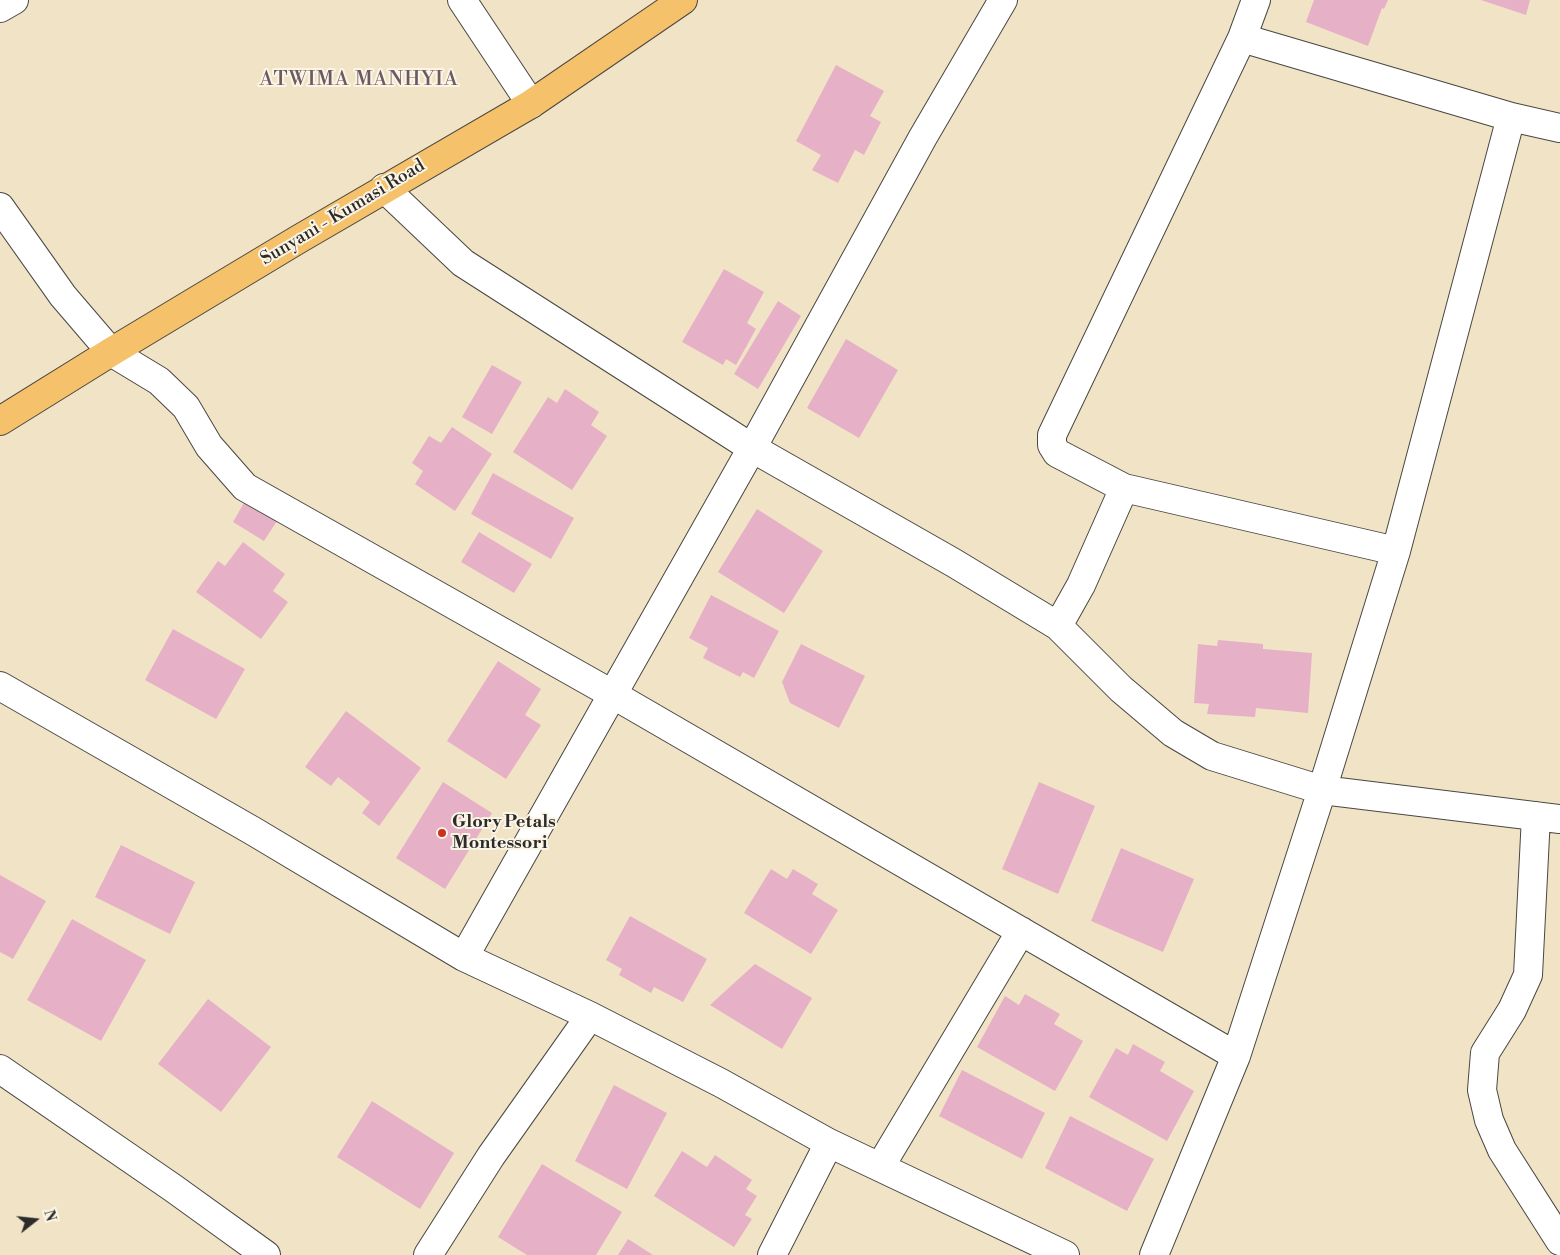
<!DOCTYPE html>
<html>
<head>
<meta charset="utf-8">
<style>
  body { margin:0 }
  #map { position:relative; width:1560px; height:1255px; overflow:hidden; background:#f1e3c5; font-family:"Libre Bodoni",serif }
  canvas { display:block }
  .north { position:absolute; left:10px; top:1195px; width:50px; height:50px; -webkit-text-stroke:4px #fcf5e5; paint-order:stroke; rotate:74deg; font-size:14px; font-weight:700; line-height:20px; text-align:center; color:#2b2b2b }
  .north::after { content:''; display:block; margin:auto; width:18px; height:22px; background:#2b2b2b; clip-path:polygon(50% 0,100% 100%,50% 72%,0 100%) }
</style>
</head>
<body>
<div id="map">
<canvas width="1560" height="1255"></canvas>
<div class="north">N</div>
</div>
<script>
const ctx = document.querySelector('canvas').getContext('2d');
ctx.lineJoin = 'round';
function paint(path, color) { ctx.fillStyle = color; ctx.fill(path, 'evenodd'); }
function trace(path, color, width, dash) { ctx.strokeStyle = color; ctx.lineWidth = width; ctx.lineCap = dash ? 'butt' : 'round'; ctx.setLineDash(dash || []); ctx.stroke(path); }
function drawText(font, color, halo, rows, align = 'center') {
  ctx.font = font + ' "Libre Bodoni",serif'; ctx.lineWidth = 4; ctx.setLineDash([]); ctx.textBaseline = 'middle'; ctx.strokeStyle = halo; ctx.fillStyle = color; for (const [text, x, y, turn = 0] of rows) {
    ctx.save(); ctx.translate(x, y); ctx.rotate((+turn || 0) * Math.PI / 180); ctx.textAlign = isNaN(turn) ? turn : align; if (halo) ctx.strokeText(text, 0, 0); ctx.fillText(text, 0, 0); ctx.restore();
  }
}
paint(new Path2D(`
  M1314,0H1388L1384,9L1382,8L1368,46L1306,22Z
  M1481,0H1530L1526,15Z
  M836,65L884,91L870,116L881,122L864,155L855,150L838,183L812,170L821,155L796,141Z
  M724,269L764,292L747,323L756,329L736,365L726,359L723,365L682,342Z
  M778,301L801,316L758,389L734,374Z
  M846,339L898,370L859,438L807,408Z
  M492,365L522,382L492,434L462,417Z
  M565,389L599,412L591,425L607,436L572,490L513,452L548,397L557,403Z
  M452,427L492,454L455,511L415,484L423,471L412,463L429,436L441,443Z
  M493,473L574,518L551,559L471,514Z
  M245,501L277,521L264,541L233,522Z
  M757,509L823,551L784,613L718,572Z
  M479,532L532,564L514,593L461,562Z
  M243,542L285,574L273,591L288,602L261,639L196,592L218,561L225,566Z
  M711,595L779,631L754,678L743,672L740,677L703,658L708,648L689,638Z
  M173,629L245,669L216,719L145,680Z
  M1218,640L1263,644V649L1312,653L1308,713L1256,708L1255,717L1207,714L1209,704L1194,703L1198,644L1217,646Z
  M801,644L865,676L839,728L790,703L782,682Z
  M498,661L541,689L525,715L541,725L506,779L447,741Z
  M346,711L421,768L379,826L362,813L370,802L338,777L331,786L305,767Z
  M443,782L492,813L445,889L396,858Z
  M1039,782L1095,806L1058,894L1002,869Z
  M121,845L195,882L170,934L95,897Z
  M1121,848L1194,879L1163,952L1091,921Z
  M771,869L787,879L793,869L818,884L812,894L838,910L811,954L744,913Z
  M0,875L46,901L13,959L0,952Z
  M630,916L707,959L683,1002L654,987L651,993L619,975L622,969L606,960Z
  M72,919L146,960L101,1041L27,1000Z
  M755,964L812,998L782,1049L710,1005Z
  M1025,994L1060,1014L1054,1024L1083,1041L1055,1091L977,1047L1005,996L1019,1005Z
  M208,999L271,1047L221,1112L158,1064Z
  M1133,1044L1165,1062L1160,1071L1194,1091L1167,1141L1089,1097L1116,1048L1128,1055Z
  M962,1070L1045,1113L1022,1159L939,1116Z
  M614,1085L667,1113L627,1189L575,1161Z
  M372,1101L454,1153L420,1209L337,1157Z
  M1070,1116L1154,1159L1127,1211L1045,1168Z
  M682,1151L707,1167L715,1155L752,1180L746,1189L757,1196L745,1215L752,1219L734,1247L654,1196Z
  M542,1164L622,1212L596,1255H527L498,1237Z
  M628,1239L653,1255H618Z`), '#e6b1c7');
const minor = new Path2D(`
  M462,0L531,104
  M1256,0L1242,38L1052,435V445L1057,453L1124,488L1396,551
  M0,8L14,0
  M1242,38L1511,117L1560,128
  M384,188L463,263L752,448L954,563L1058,626L1121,689L1173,733L1212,756L1322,790L1560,819
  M0,207L63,296L111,352L159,381L186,407L209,446L245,487L612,694L1236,1056
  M1058,626L1081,585L1124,488
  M0,686L253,831L464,957L590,1016L721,1083L829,1143L1065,1255
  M1536,816L1528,975L1512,1010L1485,1053L1482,1090L1489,1120L1502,1150L1560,1241
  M464,957L752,448L923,137L1003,0
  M0,1069L173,1188L266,1255
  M880,1167L1021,931
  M428,1255L491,1156L590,1016
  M772,1255L829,1143
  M1154,1255L1236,1056L1322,790L1396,551L1511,117`);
const major = new Path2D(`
  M0,421L111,352L299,239L531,104L683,0`);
trace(minor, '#494742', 30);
trace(major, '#494742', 30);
trace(minor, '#fff', 28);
trace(major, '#f5c16b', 28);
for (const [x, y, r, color] of [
  [442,833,5,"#c8321e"]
]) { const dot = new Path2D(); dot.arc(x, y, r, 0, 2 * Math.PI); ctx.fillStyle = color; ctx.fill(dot); trace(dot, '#fcf5e5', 2); }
drawText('18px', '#2b2b2b', '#fcf5e5', [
  ["Sunyani - Kumasi Road",343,213,-31]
]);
drawText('bold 18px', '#2b2b2b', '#fcf5e5', [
  ["Glory Petals",452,823],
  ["Montessori",452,844]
], 'left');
ctx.letterSpacing = '1px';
drawText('20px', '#6c5a62', '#fcf5e5', [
  ["ATWIMA MANHYIA",359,80]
]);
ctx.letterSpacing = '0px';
</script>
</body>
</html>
